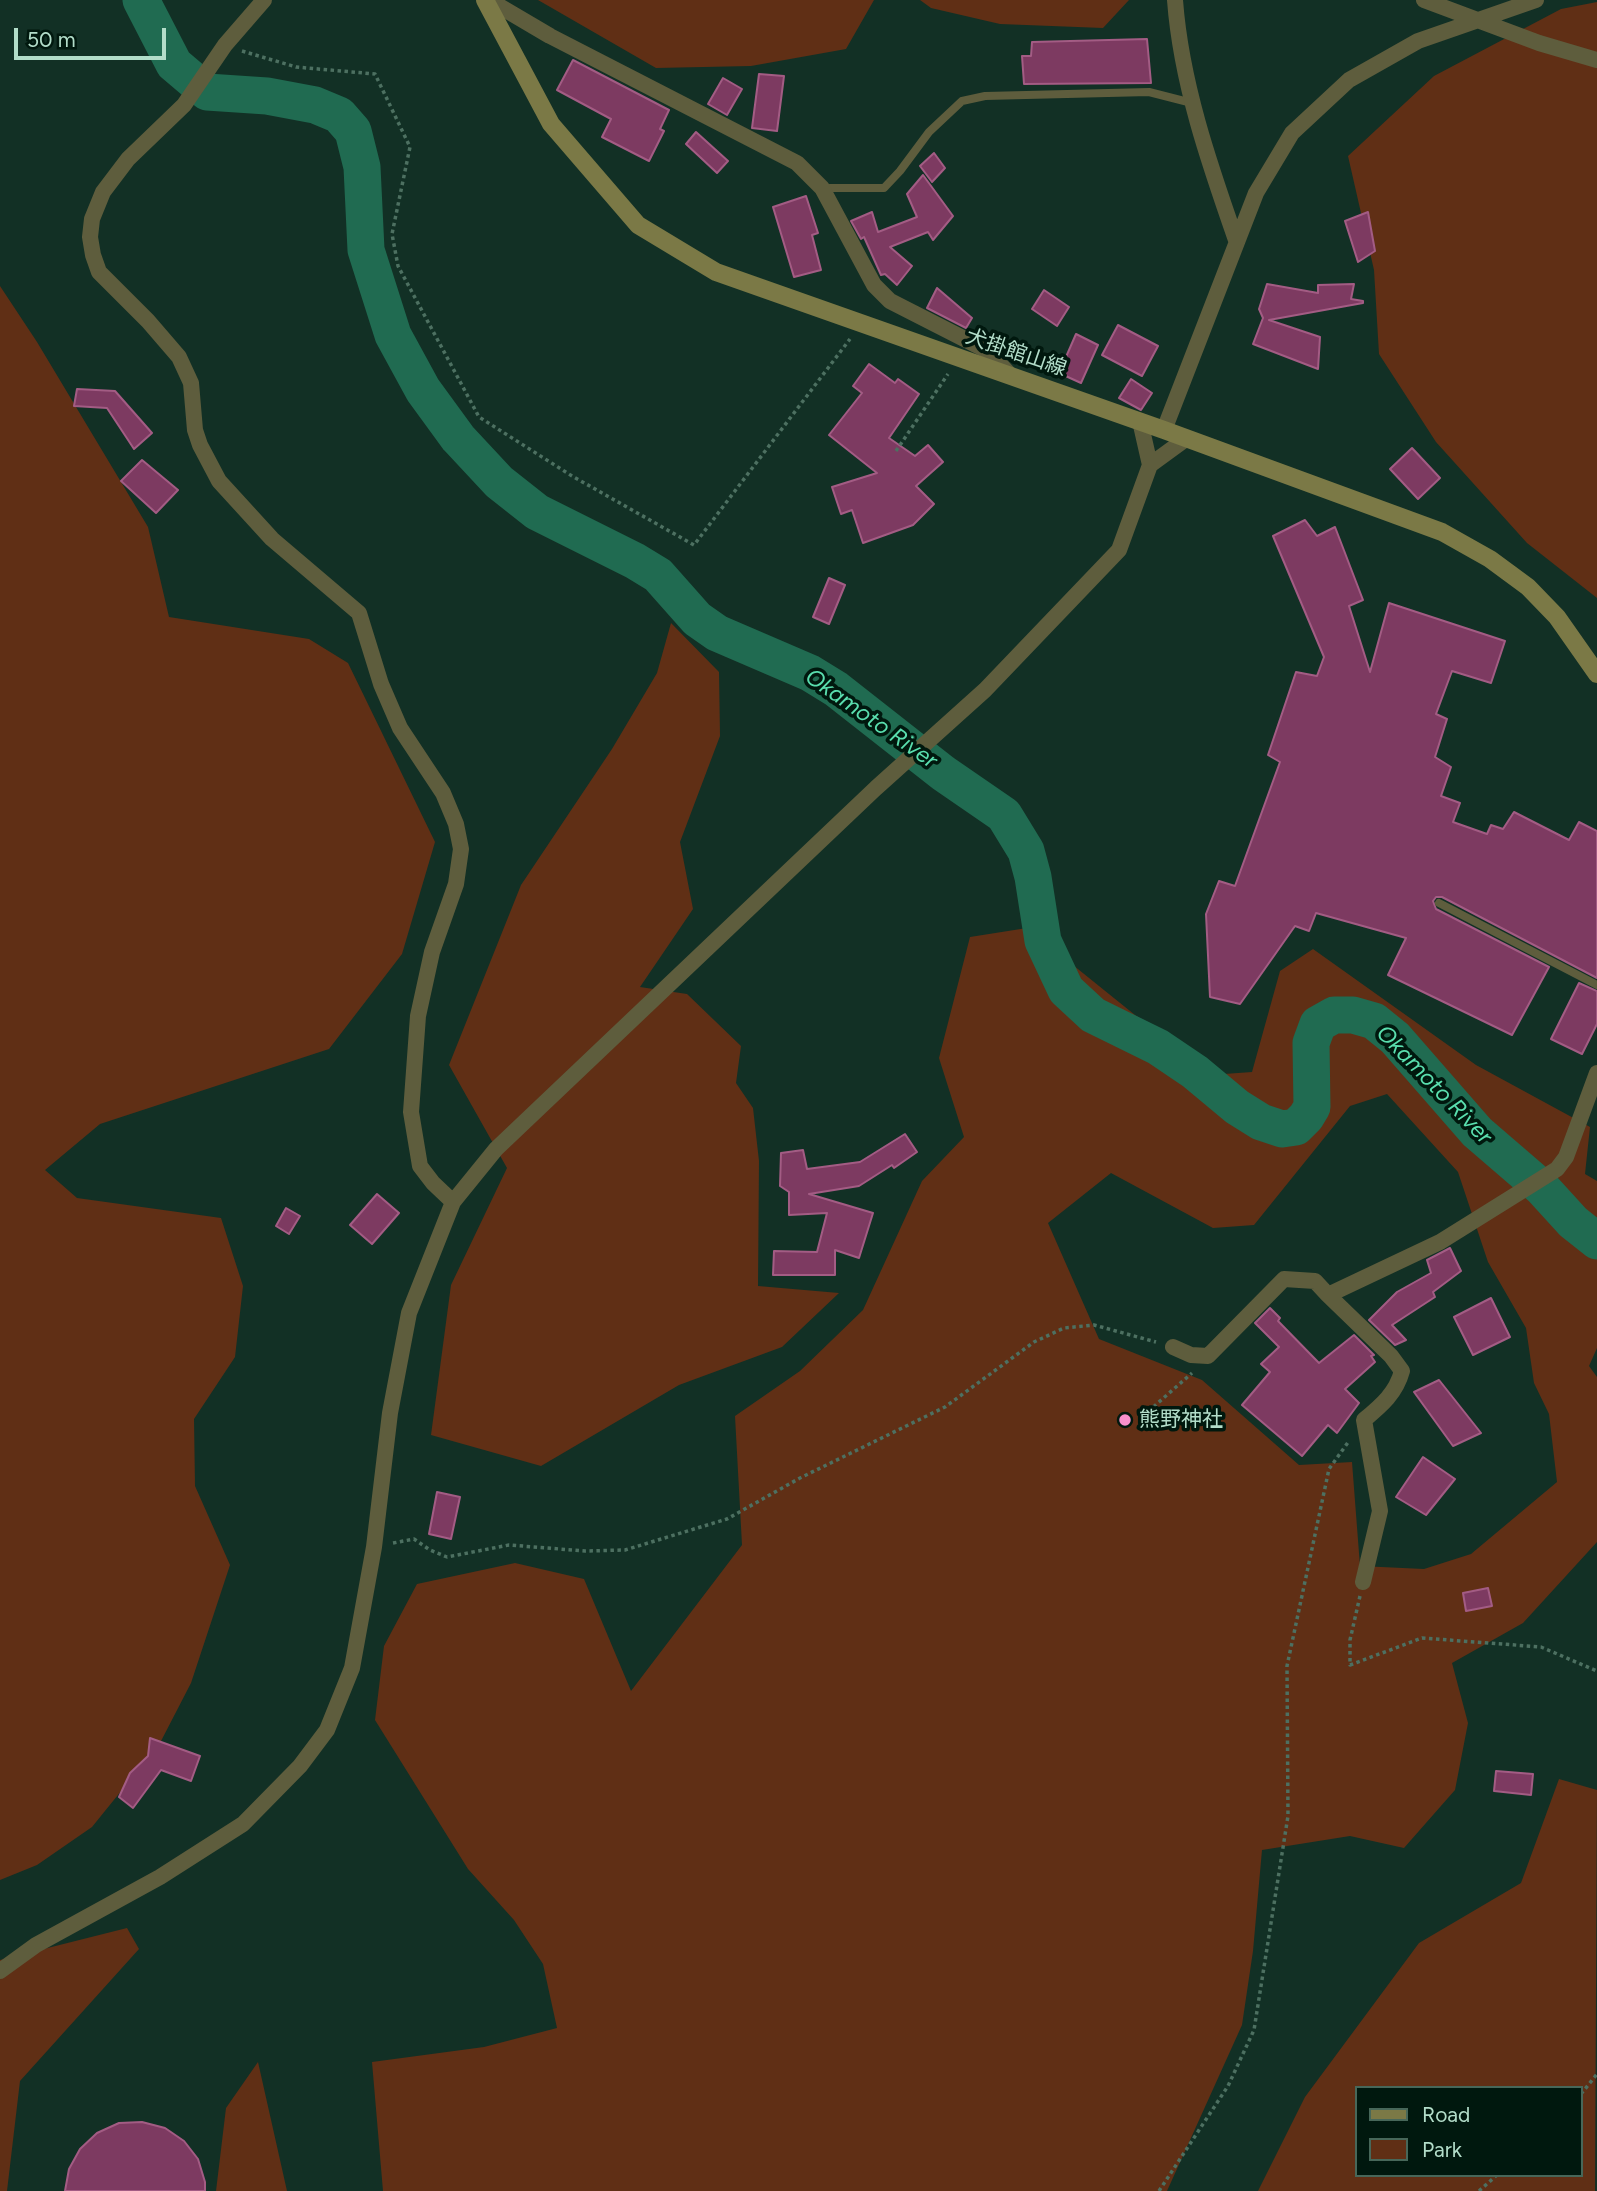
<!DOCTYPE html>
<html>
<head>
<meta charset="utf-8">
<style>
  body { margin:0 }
  #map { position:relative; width:1597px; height:2191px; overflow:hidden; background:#123025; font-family:Figtree,sans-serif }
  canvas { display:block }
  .legend { position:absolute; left:1355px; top:2086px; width:228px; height:91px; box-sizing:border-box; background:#00180e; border:2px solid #476759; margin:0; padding:9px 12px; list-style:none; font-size:21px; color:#b2ddc9 }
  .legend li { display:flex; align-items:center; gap:14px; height:35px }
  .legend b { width:35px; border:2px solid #476759 }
  .scale { position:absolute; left:14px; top:28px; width:152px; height:32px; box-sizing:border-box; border:4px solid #b2ddc9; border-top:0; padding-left:9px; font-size:21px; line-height:24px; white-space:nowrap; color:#b2ddc9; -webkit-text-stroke:5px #00180e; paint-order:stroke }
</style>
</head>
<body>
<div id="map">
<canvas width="1597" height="2191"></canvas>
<ul class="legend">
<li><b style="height:9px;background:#7b7946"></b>Road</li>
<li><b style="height:19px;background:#602f15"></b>Park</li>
</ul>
<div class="scale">50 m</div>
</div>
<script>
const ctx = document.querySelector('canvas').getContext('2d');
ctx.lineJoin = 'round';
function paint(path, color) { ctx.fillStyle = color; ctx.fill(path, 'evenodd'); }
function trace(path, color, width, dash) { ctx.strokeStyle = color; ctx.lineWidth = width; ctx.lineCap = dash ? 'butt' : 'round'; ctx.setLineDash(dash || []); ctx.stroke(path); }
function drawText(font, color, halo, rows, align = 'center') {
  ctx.font = font + ' Figtree,"Noto Sans JP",sans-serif'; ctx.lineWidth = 7; ctx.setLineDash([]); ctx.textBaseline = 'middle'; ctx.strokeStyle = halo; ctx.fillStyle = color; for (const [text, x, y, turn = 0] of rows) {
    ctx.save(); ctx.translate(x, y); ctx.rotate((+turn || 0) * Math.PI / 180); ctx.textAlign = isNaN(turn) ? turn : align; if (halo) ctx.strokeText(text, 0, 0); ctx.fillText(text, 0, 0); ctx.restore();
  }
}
paint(new Path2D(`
  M538,0H874L846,49L751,66L656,68Z
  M920,0H1129L1103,28L1000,24L931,8Z
  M1597,2V598L1527,543L1436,442L1379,354L1374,270L1348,156L1434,76L1561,9Z
  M0,286L37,342L148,527L169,617L309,639L348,663L435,842L402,954L329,1049L100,1124L45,1170L77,1198L221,1218L243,1286L235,1357L194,1419L195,1486L230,1565L191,1683L160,1743L92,1827L37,1865L0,1880Z
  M671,623L719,672L720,736L680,842L693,909L640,987L687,994L741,1046L736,1083L753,1108L759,1161L758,1286L839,1293L782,1347L679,1385L541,1466L431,1435L451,1285L507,1168L449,1065L521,885L612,749L657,673Z
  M1027,928L1135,1015L1224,1074L1252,1072L1280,971L1313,949L1476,1065L1590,1127L1585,1174L1597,1181V1348L1589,1366L1597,1377V1542L1523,1623L1452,1663L1468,1723L1455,1790L1404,1848L1350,1836L1262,1850L1253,1951L1242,2025L1167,2191H383L372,2062L484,2047L557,2028L543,1964L514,1920L468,1869L375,1720L384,1646L417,1584L515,1563L584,1579L631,1691L742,1545L735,1416L800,1371L863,1310L922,1181L964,1137L939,1058L970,937ZM1387,1094L1458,1172L1488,1262L1526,1328L1534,1383L1549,1414L1557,1482L1471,1554L1424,1569L1360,1566L1352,1462L1299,1465L1202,1380L1099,1339L1048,1223L1111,1173L1213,1228L1254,1225L1350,1106Z
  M1559,1779L1597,1790L1595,2191H1258L1305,2097L1419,1943L1521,1883ZM1357,2088H1581V2175H1357Z
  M127,1928L139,1949L20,2081L7,2191H0V1960Z
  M258,2062L287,2191H216L226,2108Z`), '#602f15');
trace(new Path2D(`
  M141,0L174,64L207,92L267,96L315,105L339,115L353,131L362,167L366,250L393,335L423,390L458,438L499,482L537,512L635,561L658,575L697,619L717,633L810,673L836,689L943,773L1004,815L1026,851L1033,877L1043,941L1066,990L1093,1015L1158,1047L1195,1072L1237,1107L1261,1122L1282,1129L1296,1127L1306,1117L1312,1107L1311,1043L1318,1024L1334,1015H1353L1374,1021L1395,1038L1477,1132L1542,1188L1573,1222L1597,1241`), '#206b51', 37);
const building = new Path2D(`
  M1147,39L1151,83L1024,84L1022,56H1031L1032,42Z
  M573,60L669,110L660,129L664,131L649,161L602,137L611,119L557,90Z
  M759,74L784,76L777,131L752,128Z
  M723,78L742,89L727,115L708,104Z
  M696,132L728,161L717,173L686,144Z
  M934,153L945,168L932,182L920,166Z
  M923,175L953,216L933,240L928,232L890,247L912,266L897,285L885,274L881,275L864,237L861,239L851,221L872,212L878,232L917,217L907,194Z
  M806,196L818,233L812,235L821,270L794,277L773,207Z
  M1368,212L1375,251L1358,262L1345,221Z
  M1267,284L1318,293V285L1354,284L1351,299L1363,301V303L1269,320L1320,337L1318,369L1253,344L1263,318L1259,309Z
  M937,288L972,318L966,328L927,308Z
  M1044,290L1069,307L1057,326L1032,309Z
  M1118,325L1158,346L1142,376L1102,355Z
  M1076,334L1098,345L1081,383L1059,373Z
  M869,364L895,383L898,379L919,394L889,438L915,456L928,445L943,462L916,486L934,504L913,525L863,543L852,510L841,514L832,487L877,473L829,435L862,393L853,386Z
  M1131,379L1152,393L1141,410L1119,398Z
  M77,389L115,391L152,433L134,449L107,408L74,406Z
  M1412,448L1440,478L1418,499L1390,469Z
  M142,460L178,490L156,513L121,481Z
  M1305,520L1317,536L1335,527L1363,600L1349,606L1370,672L1389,603L1505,641L1491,683L1452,671L1436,714L1447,719L1435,757L1451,767L1441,796L1460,803L1453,822L1487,834L1491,825L1503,829L1514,812L1569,840L1579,822L1597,831V978L1442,897H1436L1433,901L1436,909L1549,967L1512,1035L1388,975L1406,938L1316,913L1309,931L1295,926L1240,1004L1210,997L1206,914L1219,881L1235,886L1280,762L1268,755L1296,672L1317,676L1324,657L1273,536Z
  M829,578L845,585L829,624L813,617Z
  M1579,983L1597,991V1024L1582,1054L1551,1039Z
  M905,1134L917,1152L894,1168L892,1165L859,1186L809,1194L873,1213L859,1258L835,1250V1275H773L774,1251L817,1252L827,1213L789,1215V1192L780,1186L781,1153L803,1150L807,1169L860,1162Z
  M377,1194L399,1213L372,1244L350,1225Z
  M286,1208L300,1216L289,1234L276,1226Z
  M1450,1248L1461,1271L1433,1292L1435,1297L1392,1325L1406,1340L1395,1345L1369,1320L1397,1292L1431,1273L1427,1260Z
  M1491,1298L1510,1337L1473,1355L1454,1317Z
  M1270,1308L1280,1318L1278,1321L1319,1363L1354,1335L1374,1355L1371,1356L1375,1362L1345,1389L1359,1403L1337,1433L1328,1425L1302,1456L1242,1405L1270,1372L1261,1364L1279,1347L1255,1323Z
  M1439,1380L1481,1433L1453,1446L1414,1392Z
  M1423,1457L1455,1479L1426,1515L1396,1497Z
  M437,1492L460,1497L451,1539L429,1534Z
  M1488,1588L1492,1606L1466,1611L1463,1593Z
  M150,1738L200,1756L191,1781L161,1770L133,1808L119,1797L130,1773L148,1756Z
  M1496,1771L1533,1774L1531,1795L1494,1791Z
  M142,2122L165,2128L184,2141L198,2159L205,2182V2191H65L69,2169L80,2149L97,2133L119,2123Z`);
paint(building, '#7d3a61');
trace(building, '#a35c84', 2);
trace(new Path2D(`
  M242,51L296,67L375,74L410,147L392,234L398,266L479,417L572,476L694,545L850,339
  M896,451L948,374
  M1143,1416L1192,1373
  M393,1543L414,1539L430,1550L447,1557L509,1545L585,1551L625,1550L727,1519L800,1478L945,1407L1034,1342L1064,1328L1094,1325L1156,1342
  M1360,1596L1350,1640V1665L1422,1638L1541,1647L1597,1671
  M1581,2094L1597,2074
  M1159,2191L1228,2086L1254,2030L1288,1816L1287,1666L1329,1469L1349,1441
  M1479,2191L1497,2175`), '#4d7061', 3.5, [3.5, 3.5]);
trace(new Path2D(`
  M822,188H884L900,171L929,132L962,101L985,96L1149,92L1192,103
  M1439,903L1597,985`), '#5e5d3d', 8);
trace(new Path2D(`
  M264,0L225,45L184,105L128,159L103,192L92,219L90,237L93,255L99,272L148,321L179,357L191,383L195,430L200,445L219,481L272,539L359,613L381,684L400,728L443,793L456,824L461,849L456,884L432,952L418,1016L411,1112L420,1166L433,1183L453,1202
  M489,0L550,36L797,163L822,188L874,285L890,301L988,351L1010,375
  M1175,0C1181,82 1209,163 1236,240
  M1424,0L1539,43L1597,60
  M1140,421L1150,465
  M1164,430L1256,193L1292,133L1349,80L1418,41L1536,0
  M1328,1295L1391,1356L1402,1371C1396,1393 1382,1405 1364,1420L1380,1511L1363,1582
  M1173,1347L1191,1355L1208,1356L1284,1279L1315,1281L1328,1295L1440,1242L1557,1169L1566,1157L1597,1073
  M0,1971L36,1945L160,1877L243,1824L300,1766L327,1730L352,1668L374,1547L390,1413L409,1313L453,1202L496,1149L876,788L985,690L1119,550L1150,465L1187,438`), '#5e5d3d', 16);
trace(new Path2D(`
  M485,0L551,124L638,225L716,272L1164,430L1442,532L1490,559L1528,587L1557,617L1597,674`), '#7b7946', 18);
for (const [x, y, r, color] of [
  [1125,1420,7,"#f890cb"]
]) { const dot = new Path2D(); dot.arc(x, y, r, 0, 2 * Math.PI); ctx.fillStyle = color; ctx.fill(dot); trace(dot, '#00180e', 2.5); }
drawText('21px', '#b2ddc9', '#00180e', [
  ["犬掛館山線",1016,353,19]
]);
drawText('21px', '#b2ddc9', '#00180e', [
  ["熊野神社",1139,1420]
], 'left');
drawText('italic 23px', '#59deae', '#00180e', [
  ["Okamoto River",871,719,35],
  ["Okamoto River",1434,1085,46]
]);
</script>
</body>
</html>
